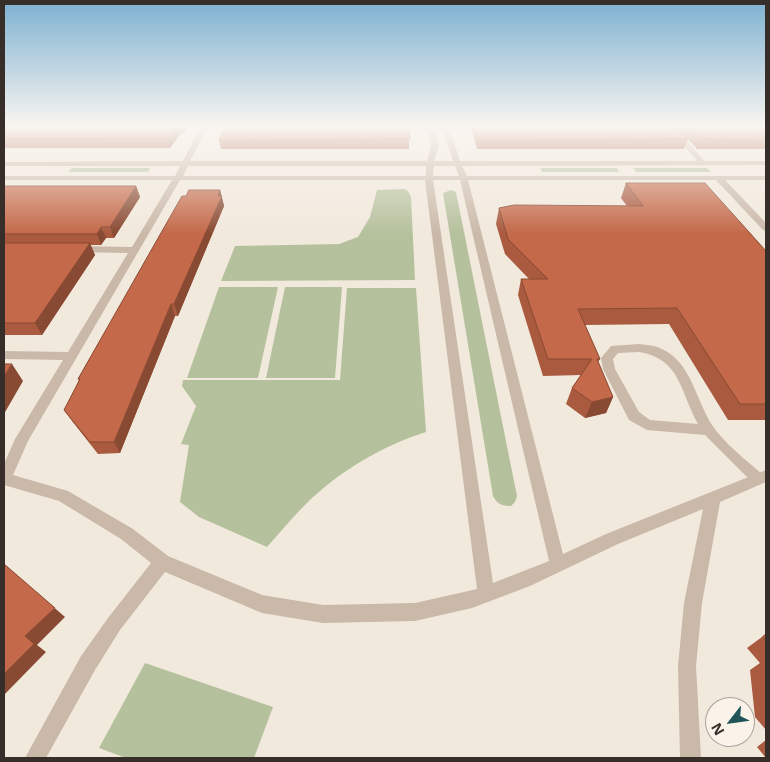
<!DOCTYPE html>
<html>
<head>
<meta charset="utf-8">
<style>
  body { margin:0 }
  #map { position:relative; width:770px; height:762px; overflow:hidden; background:#f2e9dd; font-family:"Noto Sans",sans-serif }
  canvas { display:block }
  .frame { position:absolute; inset:0; border:5px solid #372e29; pointer-events:none }
  .north { position:absolute; left:705px; top:697px; width:50px; height:50px; box-sizing:border-box; background:#faf3ea; border:1px solid #aca49d; border-radius:50%; rotate:240deg; font-size:14px; font-weight:700; line-height:20px; text-align:center; color:#372e29 }
  .north::after { content:''; display:block; margin:auto; width:18px; height:22px; background:#1f5459; clip-path:polygon(50% 0,100% 100%,50% 72%,0 100%) }
</style>
</head>
<body>
<div id="map">
<canvas width="770" height="762"></canvas>
<div class="frame"></div>
<div class="north">N</div>
</div>
<script>
const ctx = document.querySelector('canvas').getContext('2d');
ctx.lineJoin = 'round';
function paint(path, color) { ctx.fillStyle = color; ctx.fill(path, 'evenodd'); }
function trace(path, color, width, dash) { ctx.strokeStyle = color; ctx.lineWidth = width; ctx.lineCap = dash ? 'butt' : 'round'; ctx.setLineDash(dash || []); ctx.stroke(path); }
paint(new Path2D(`
  M72,168H150L148,172H68Z
  M540,168H617L619,172H542Z
  M633,168H707L711,172H636Z
  M404,189L408,191L411,197L415,280L221,281L235,246L339,244L358,237L370,217L377,190Z
  M451,190L456,192L517,496L515,502L511,506C502,506 497,504 493,496L443,193Z
  M219,287H278L258,378H187Z
  M285,287H342L335,378H266Z
  M347,288H416L426,432C391,443 354,463 326,486C304,503 286,526 267,547L199,517L180,502L189,445L181,444L196,406L182,386L183,380H340Z
  M145,663L273,707L254,758H126L99,748Z`), '#b5c19d');
paint(new Path2D(`
  M639,344C646,345 655,345 662,349C691,362 696,400 712,425C725,444 745,459 762,474L764,478L762,482L757,484L752,482L705,435L647,430L629,420L603,369L601,358L611,346ZM639,352C681,359 680,392 698,424L650,420L639,412L615,369L613,359L618,353Z`), '#cab9a9');
paint(new Path2D(`
  M201,127H208L190,161H427L431,146L428,130H393L390,127H491L488,130H450L460,161H697L667,127H674L705,161H766V165L462,166L467,176H766V180H725L766,223V231L763,230L716,180H468L563,554L606,534L766,470V482L720,502L702,603L696,666L701,758H680L678,666L684,603L703,509L618,544L530,586L472,608L415,621L323,623L262,613L165,572L120,630L95,670L46,758H25L81,656L108,618L151,563L121,539L59,501L4,485V464L15,439L63,360L4,359V351L68,352L128,253L76,252L71,249L76,246L132,247L172,180H4V176H175L180,166H4V162L183,161ZM435,130H443L453,161H434L439,146ZM188,166H426V176H183ZM434,166H455L459,176H433ZM180,180H425L477,589L415,603L323,605L262,595L168,556L133,529L68,491L13,475L28,441ZM433,180H460L549,561L493,583Z`), '#cab9a9');
paint(new Path2D(`
  M4,127H188L184,134H180L170,148H4Z
  M224,127H409V149H221L219,140L225,130Z
  M472,127H677L688,139L684,149H477L472,131Z
  M677,127H766V149H697Z
  M626,183L766,251V420H728L669,324L585,325L600,359L598,362L613,397L606,413L585,418L566,404L572,388L581,375L543,376L518,295L521,279H529L505,254L496,224L499,208L627,206L621,198Z
  M4,186H136L140,197L114,238H106L101,245H90L95,255L42,335H4Z
  M220,190L224,206L178,316H175L120,453L98,454L72,421L64,410L79,381L78,379L186,196Z
  M766,634V730L755,717L750,670L760,663L747,648Z
  M766,740V758L757,747Z`), '#a95a3f');
paint(new Path2D(`
  M176,127H179L180,134L170,148L168,138Z
  M182,127H188L184,134Z
  M136,186L140,197L114,238L110,227Z
  M220,190L224,206L178,316L174,304Z
  M101,227L106,238L101,245L97,234Z
  M90,243L95,255L42,335L35,323Z
  M171,304L175,316L120,453L114,442Z
  M12,364L23,381L4,414V376Z
  M613,397L606,413L585,418L592,402Z
  M4,564L65,617L37,645L46,652L4,695V674L25,636Z`), '#894a33');
const building = new Path2D(`
  M4,127H176L168,138L4,139Z
  M226,127H409L410,139L219,140Z
  M474,127H677L688,139L478,140Z
  M689,127H766V140L701,139Z
  M626,183H705L766,251V404H740L677,308L578,309L600,359H597L613,397L592,402L572,388L592,359H548L521,279H548L508,239L499,208L514,205L643,206Z
  M4,186H136L110,227H101L97,234H4Z
  M189,190H220L218,196H222L174,304H171L114,442H90L64,410L80,379H78L182,196H186Z
  M4,243H90L35,323H4Z
  M4,364H12L4,376Z
  M4,564L55,608L25,636L34,644L4,674Z
  M766,634V641L763,637Z`);
paint(building, '#c46949');
trace(building, '#894a33', 1);
const sky = ctx.createLinearGradient(0, 0, 0, 234);
sky.addColorStop(0, '#7db1d1');
sky.addColorStop(0.54, '#f9f5f0');
sky.addColorStop(1, '#f9f5f000');
ctx.fillStyle = sky;
ctx.fillRect(0, 0, 770, 234);
</script>
</body>
</html>
